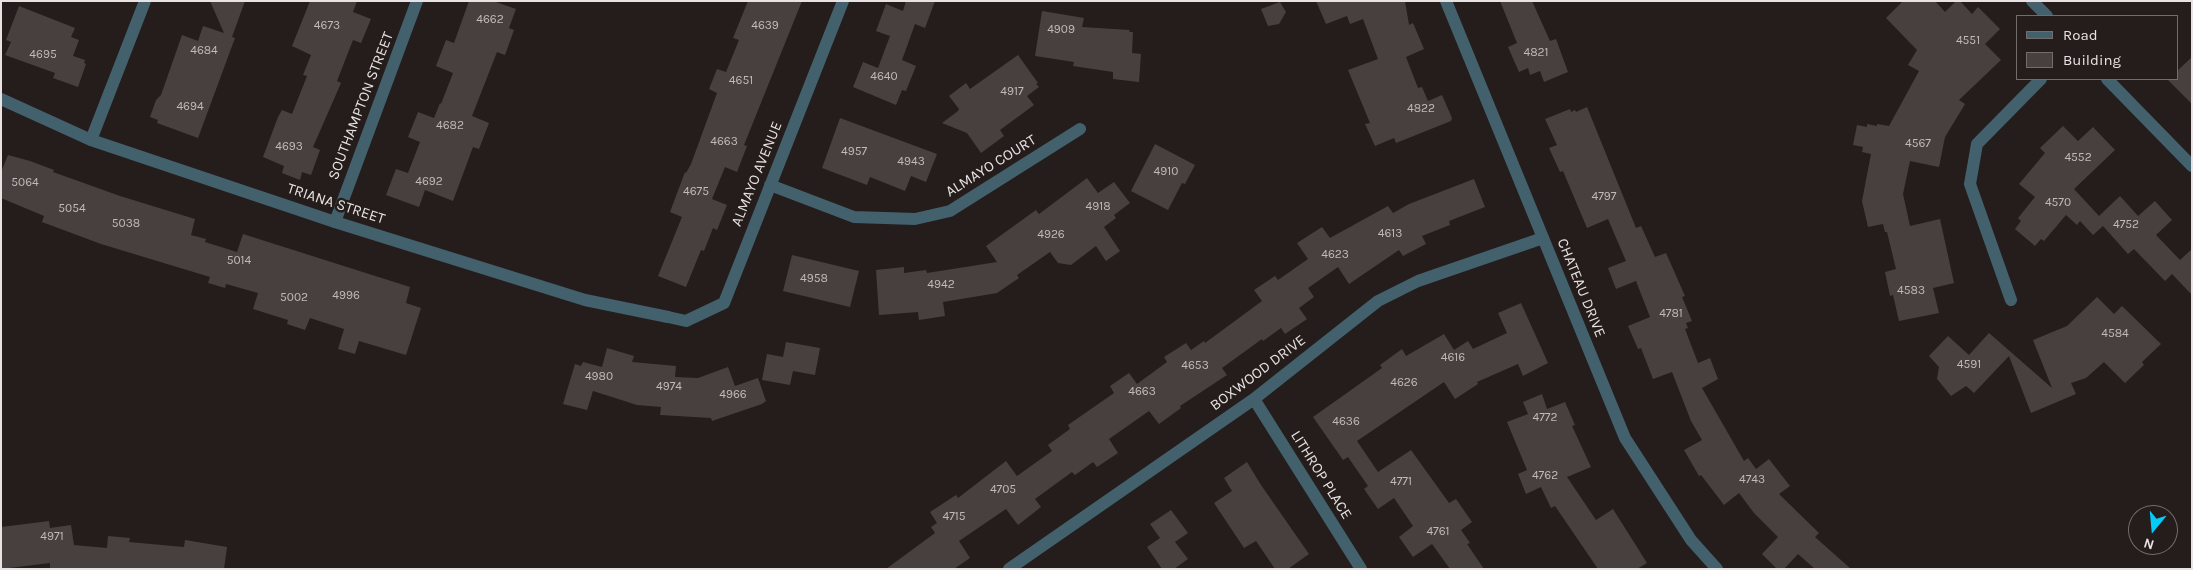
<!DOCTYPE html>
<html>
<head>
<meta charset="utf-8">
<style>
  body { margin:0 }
  #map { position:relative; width:2193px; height:570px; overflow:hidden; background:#241d1b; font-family:Karla,sans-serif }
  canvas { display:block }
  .frame { position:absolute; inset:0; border:2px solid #e8e3e2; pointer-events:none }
  .legend { position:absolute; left:2016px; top:15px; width:162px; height:65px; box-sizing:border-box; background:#241d1b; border:1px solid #726c6b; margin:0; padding:6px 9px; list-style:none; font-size:15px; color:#e8e3e2 }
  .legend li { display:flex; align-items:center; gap:10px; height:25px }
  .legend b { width:25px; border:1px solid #726c6b }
  .north { position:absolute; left:2128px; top:505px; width:50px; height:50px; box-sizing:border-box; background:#241d1b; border:1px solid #726c6b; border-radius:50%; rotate:197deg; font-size:14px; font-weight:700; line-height:20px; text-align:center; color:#e8e3e2 }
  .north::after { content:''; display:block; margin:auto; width:18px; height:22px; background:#06cbf9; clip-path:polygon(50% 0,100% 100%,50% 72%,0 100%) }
</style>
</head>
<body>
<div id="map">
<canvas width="2193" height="570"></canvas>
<div class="frame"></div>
<ul class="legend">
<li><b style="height:6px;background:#42616d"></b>Road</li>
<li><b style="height:14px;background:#48403f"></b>Building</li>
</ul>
<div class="north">N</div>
</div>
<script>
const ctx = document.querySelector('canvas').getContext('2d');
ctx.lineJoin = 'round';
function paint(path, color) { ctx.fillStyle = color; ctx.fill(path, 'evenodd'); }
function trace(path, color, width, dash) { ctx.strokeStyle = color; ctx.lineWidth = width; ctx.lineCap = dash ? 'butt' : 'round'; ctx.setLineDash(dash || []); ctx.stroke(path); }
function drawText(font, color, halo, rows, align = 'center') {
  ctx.font = font + ' Karla,sans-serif'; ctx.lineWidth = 5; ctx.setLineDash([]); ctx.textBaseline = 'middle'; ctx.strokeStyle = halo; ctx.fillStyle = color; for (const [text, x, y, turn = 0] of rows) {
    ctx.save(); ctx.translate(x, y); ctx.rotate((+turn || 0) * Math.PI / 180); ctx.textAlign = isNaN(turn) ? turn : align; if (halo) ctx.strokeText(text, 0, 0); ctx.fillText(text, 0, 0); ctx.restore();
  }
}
paint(new Path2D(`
  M210,1H245L232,37L235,38L198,138L157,123L158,120L150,117L156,100L161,95L182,35L198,41L203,26L224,33Z
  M310,1H357L353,12L371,19L361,43L353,40L337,81L341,83L313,147L320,150L311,175L302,172L300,180L282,173L284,166L263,157L278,117L282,110L292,114L307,76L303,75L311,55L292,46Z
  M469,1H493L516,9L509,28L514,30L505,55L497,52L472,116L489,123L479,149L473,147L453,201L425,190L419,207L386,195L396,169L408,173L420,142L408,137L418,112L434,118L440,103L441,104L453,73L436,66L446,40L454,43Z
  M748,1H802L744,145L747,146L737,172L725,167L712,199L727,205L717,230L713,228L704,251L701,250L686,287L658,276L682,217L670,212L685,172L686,173L691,164L717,93L709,89L717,69L726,72L739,40L733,38Z
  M906,1H935L925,28L915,24L902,60L916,66L906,91L902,90L896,105L853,87L863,62L878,68L890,36L876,31L886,4L903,11Z
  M1316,1H1405L1409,25L1413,23L1424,49L1406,57L1418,88L1422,87L1428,101L1442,95L1452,118L1451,121L1396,143L1394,138L1375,146L1365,124L1370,123L1348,70L1378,59L1363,19L1350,24L1347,16L1326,24Z
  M1500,1H1532L1550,41L1556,39L1568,72L1544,82L1540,71L1530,75L1528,68L1519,72L1508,47L1517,43Z
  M1903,1H1935L1945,12L1956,1H1960L1972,14L1978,7L2000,29L1985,44L2001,60L1959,100L1965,104L1945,137L1939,167L1910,161L1903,194L1910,226L1940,219L1954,283L1933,288L1939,313L1899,321L1893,295L1890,296L1885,272L1896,269L1887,232H1885L1883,224L1868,227L1862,201L1871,154L1862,152L1863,147L1853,145L1857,125L1867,127V124L1877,126V124L1889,126L1919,71L1908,65L1917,50L1886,18Z
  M1280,2L1286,12L1279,24L1268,26L1261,9Z
  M19,6L75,28L71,37L79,40L73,56L85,60L84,63L86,64L78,87L53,78L55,73L5,55L11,42L6,40Z
  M1042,11L1084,18L1082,27L1130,30L1129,32H1133L1132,53L1141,54L1139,82L1113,79V72L1073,66L1074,62L1035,56Z
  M1018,55L1038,83L1036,84L1039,87L1027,96L1034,105L1000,130L1004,136L981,153L967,133L942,123L958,111L959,109L949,96L966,83L970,89Z
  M2192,57V104L2168,80L2177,79V71Z
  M1587,107L1636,228L1641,226L1655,257L1666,253L1685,296L1682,297L1692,321L1686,323L1688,328L1685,329L1698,363L1710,358L1718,379L1702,388L1744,461L1748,458L1756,469L1769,459L1790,486L1779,494L1819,533L1815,537L1851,569H1815L1798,554L1784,569H1777L1762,554L1778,537L1754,513L1739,493L1724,505L1701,475L1699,476L1684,450L1702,440L1691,421L1672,372L1653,379L1641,348L1638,349L1628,326L1650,317L1636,281L1616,289L1608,268L1626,261L1608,219L1587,228L1563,171L1560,172L1549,148L1557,145L1545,119L1570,109L1571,112L1575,110L1576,112Z
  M840,118L937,154L926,182L911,176L905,191L870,177L867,185L822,168Z
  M2063,126L2078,141L2093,127L2115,150L2074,189L2099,216L2120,196L2138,216L2155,201L2172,220L2156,235L2180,260L2192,249V295L2172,274L2165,281L2134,249L2128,254L2103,226L2093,235L2080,221L2077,225L2066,215L2044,241L2041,239L2035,246L2015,229L2021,221L2018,218L2035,197L2019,184L2045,153L2040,148Z
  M1155,144L1195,165L1185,184L1182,183L1168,210L1131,191Z
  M8,155L30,161L54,170L53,172L120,196L195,219L191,235L206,239L205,242L237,252L243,234L410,287L406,303L421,308L406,355L359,341L355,354L338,349L344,329L310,318L305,330L287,324L288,320L253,309L258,293L226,284L225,288L208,283L210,277L101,244L42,222L44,216L1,198V172Z
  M1087,178L1098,193L1114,182L1130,203L1114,215L1116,218L1104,227L1120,251L1106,261L1096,246L1071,265L1058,263L1050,252L1017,275L1019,278L997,293L943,302L945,316L919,320L918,312L879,315L876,270L904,267V273L926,270L927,273L997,262L986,246L1036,210L1039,214Z
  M1474,179L1485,207L1449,221L1450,225L1422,236L1426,244L1403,256L1399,250L1349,284L1338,267L1308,288L1314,297L1299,308L1307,319L1285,334L1281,328L1263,341L1262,339L1222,368L1227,375L1180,406L1181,408L1159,424L1149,411L1109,439L1118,453L1097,467L1093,462L1075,475L1072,472L1035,499L1041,507L1018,525L1006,509L959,541L970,558L954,569H886L935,533L931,527L937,523L930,512L956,495L958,498L1006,461L1017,476L1052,451L1048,445L1070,429L1068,425L1114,393L1110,386L1129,373L1137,384L1167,362L1164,357L1186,343L1191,350L1204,341L1205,343L1262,301L1254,290L1275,276L1278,280L1308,259L1297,243L1322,227L1330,238L1388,206L1393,213L1409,204Z
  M792,255L859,271L850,307L783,291Z
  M2097,297L2114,314L2122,306L2161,344L2142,362L2144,365L2125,383L2104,362L2086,378L2071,383L2076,394L2031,413L2009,356L1974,393L1966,386L1951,396L1937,379L1939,367L1929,356L1948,336L1969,355L1989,333L2052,388L2033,340L2067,326Z
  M1521,303L1548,363L1523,376L1518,364L1477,382L1478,384L1455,399L1444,382L1357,441L1378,472L1411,450L1449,503L1456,499L1472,522L1461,530L1470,543L1467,544L1484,569H1450L1432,544L1413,557L1399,537L1413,526L1394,498L1378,509L1364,489L1368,486L1348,457L1343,460L1313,417L1382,368L1380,365L1402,349L1406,356L1444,334L1454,350L1468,341L1473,349L1507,333L1498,313Z
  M786,342L820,348L815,375L793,371L790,385L762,380L767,354L783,357Z
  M607,348L634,356L632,362L676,366L675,377L698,378L728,367L735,386L758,378L766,401L762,404L712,421L711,418L660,415L661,407L637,405L593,391L587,410L563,404L575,364L581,366L583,362L602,367Z
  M1542,394L1547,409L1565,402L1575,425L1572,426L1591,467L1567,477L1596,520L1613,509L1647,563L1637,569H1598L1555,506L1551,508L1541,487L1526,494L1518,474L1527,470L1507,422L1528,414L1523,402Z
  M1247,462L1261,485L1309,554L1288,569H1275L1256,541L1244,548L1214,503L1232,491L1224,478Z
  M1171,510L1188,533L1175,542L1188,559L1174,569H1162L1147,547L1160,538L1150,524Z
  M49,521L50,528L71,525L74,545L107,548L108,536L130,538L129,542L184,547L185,540L227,547L224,569H50V563L1,569V527Z`), '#48403f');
trace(new Path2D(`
  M2032,1L2047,16
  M2107,79L2192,166
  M91,140L145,1
  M770,185L854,217L915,219L950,211L1080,129
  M335,222L417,1
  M2011,300L1970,184L1977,144L2041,79
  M668,317L686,321L724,303L843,1
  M1254,399L1361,569
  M1009,569L1254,399L1378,301L1418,281L1543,238`), '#42616d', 12);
trace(new Path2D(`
  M1446,1L1625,438L1691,540L1717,569
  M1,99L91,140L335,222L585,300L668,317`), '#42616d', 12);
drawText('12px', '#c0bab9', null, [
  ["4662",490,20],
  ["4673",327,26],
  ["4639",765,26],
  ["4909",1061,30],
  ["4551",1968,41],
  ["4684",204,51],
  ["4821",1536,53],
  ["4695",43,55],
  ["4640",884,77],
  ["4651",741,81],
  ["4917",1012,92],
  ["4694",190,107],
  ["4822",1421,109],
  ["4682",450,126],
  ["4663",724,142],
  ["4567",1918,144],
  ["4693",289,147],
  ["4957",854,152],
  ["4552",2078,158],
  ["4943",911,162],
  ["4910",1166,172],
  ["4692",429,182],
  ["5064",25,183],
  ["4675",696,192],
  ["4797",1604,197],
  ["4570",2058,203],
  ["4918",1098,207],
  ["5054",72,209],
  ["5038",126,224],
  ["4752",2126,225],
  ["4613",1390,234],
  ["4926",1051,235],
  ["4623",1335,255],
  ["5014",239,261],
  ["4958",814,279],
  ["4942",941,285],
  ["4583",1911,291],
  ["4996",346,296],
  ["5002",294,298],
  ["4781",1671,314],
  ["4584",2115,334],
  ["4616",1453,358],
  ["4591",1969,365],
  ["4653",1195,366],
  ["4980",599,377],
  ["4626",1404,383],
  ["4974",669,387],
  ["4663",1142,392],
  ["4966",733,395],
  ["4772",1545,418],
  ["4636",1346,422],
  ["4762",1545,476],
  ["4743",1752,480],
  ["4771",1401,482],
  ["4705",1003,490],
  ["4715",954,517],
  ["4761",1438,532],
  ["4971",52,537]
]);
drawText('15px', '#e8e3e2', '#241d1b', [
  ["SOUTHAMPTON STREET",361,106,-69],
  ["ALMAYO COURT",991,166,-32],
  ["ALMAYO AVENUE",757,174,-68],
  ["TRIANA STREET",336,204,18],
  ["CHATEAU DRIVE",1581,288,68],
  ["BOXWOOD DRIVE",1258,373,-37],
  ["LITHROP PLACE",1321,475,58]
]);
</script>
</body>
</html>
